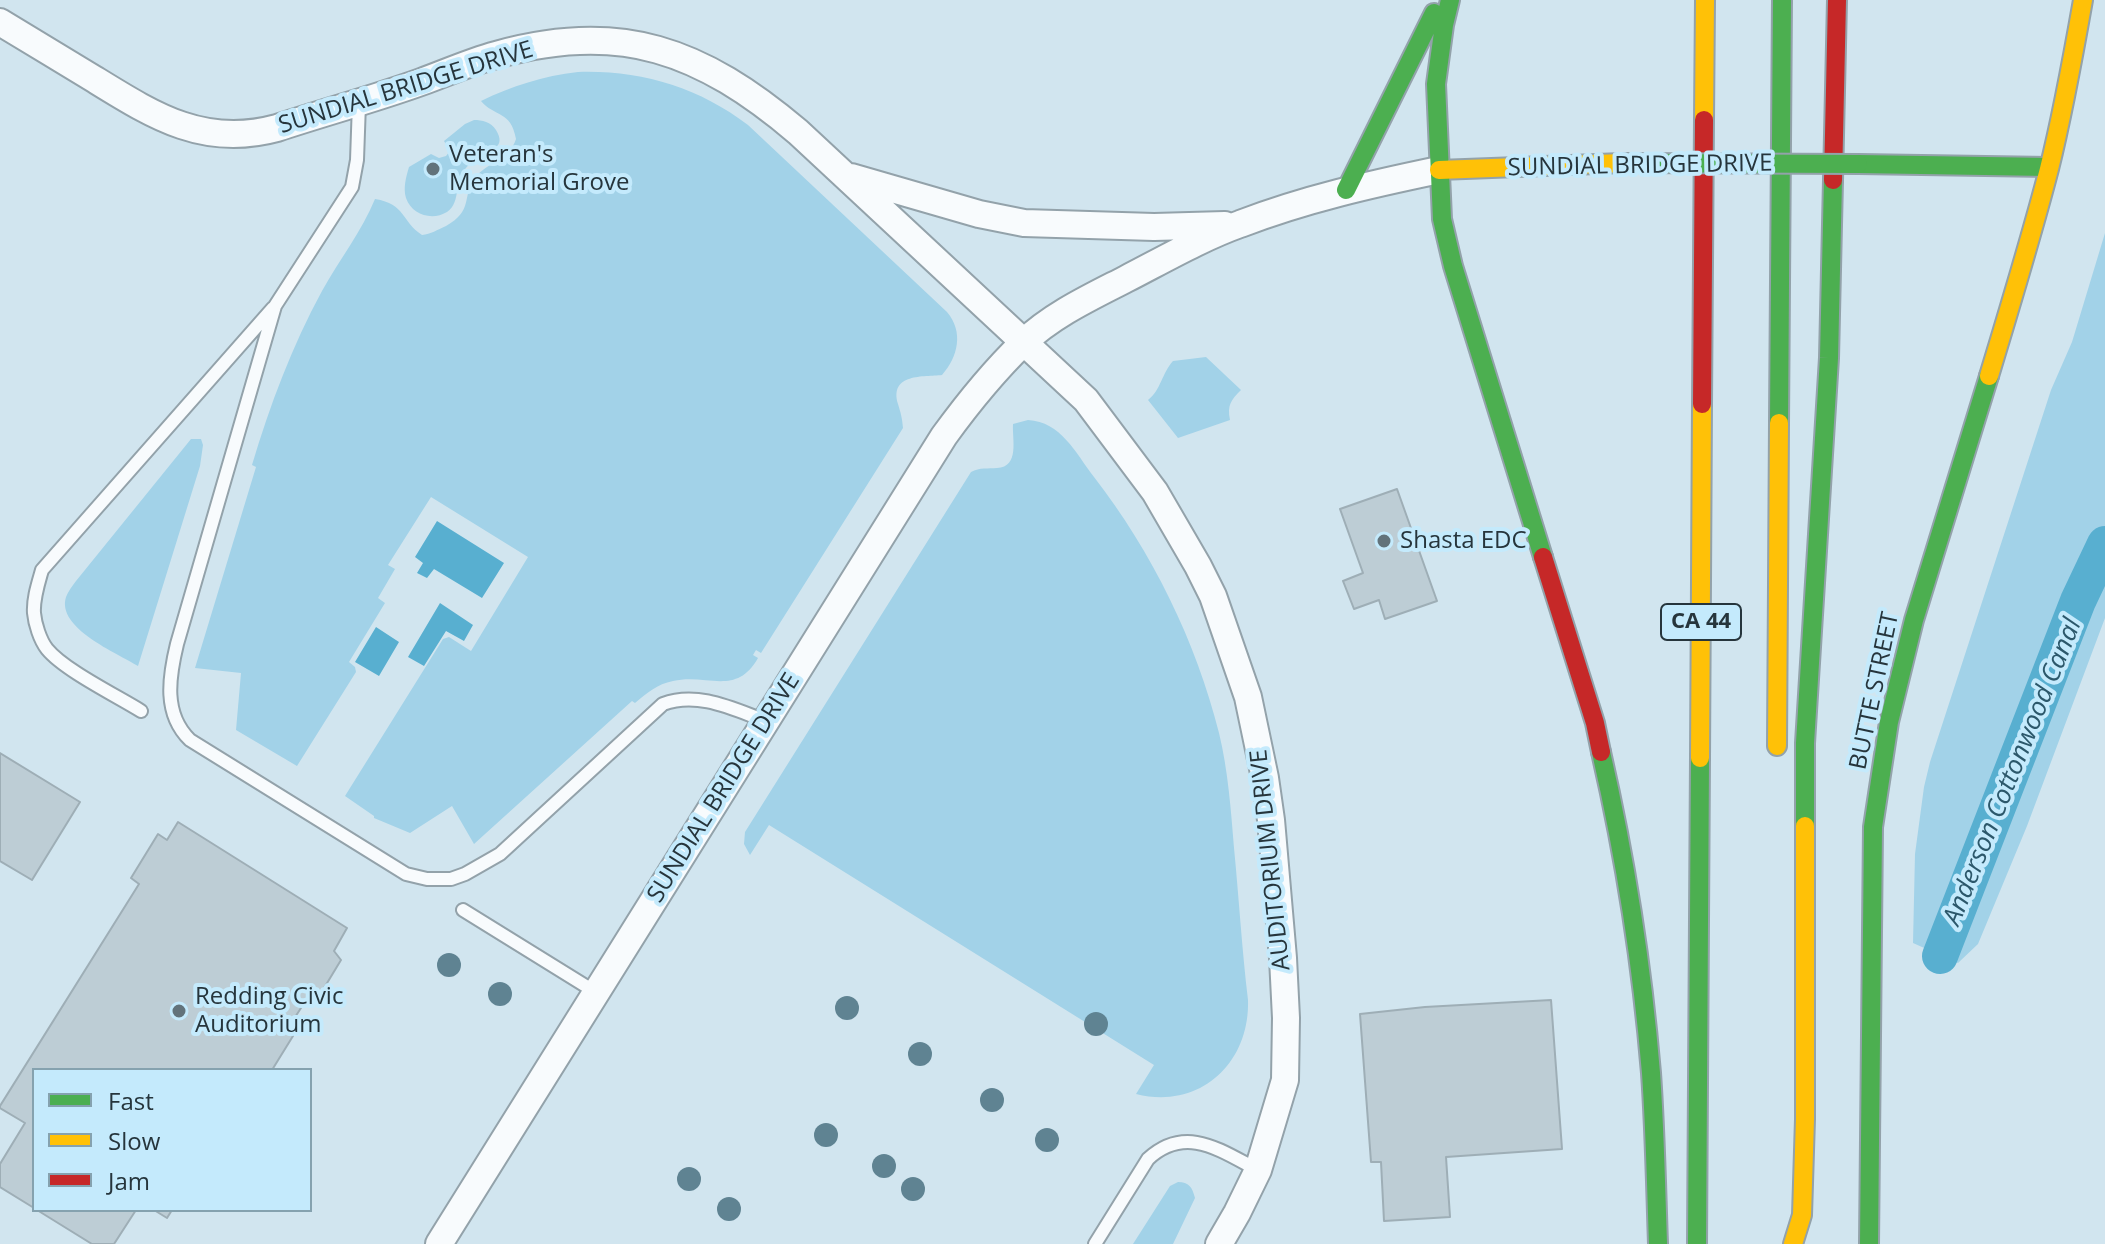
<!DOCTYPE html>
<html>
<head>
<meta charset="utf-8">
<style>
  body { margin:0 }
  #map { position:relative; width:2105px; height:1244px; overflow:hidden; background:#d1e5ef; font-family:"Open Sans",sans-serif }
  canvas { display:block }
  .legend { position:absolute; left:32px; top:1068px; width:280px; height:144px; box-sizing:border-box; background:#c4eafc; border:2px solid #85a2af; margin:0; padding:10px 14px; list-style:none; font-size:24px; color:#26353c }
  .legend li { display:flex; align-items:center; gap:16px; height:40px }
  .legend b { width:40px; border:2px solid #85a2af }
</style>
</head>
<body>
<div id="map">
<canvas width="2105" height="1244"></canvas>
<ul class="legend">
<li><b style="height:10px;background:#4caf50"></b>Fast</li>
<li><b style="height:10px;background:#ffc107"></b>Slow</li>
<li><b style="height:10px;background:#c62828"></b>Jam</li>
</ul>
</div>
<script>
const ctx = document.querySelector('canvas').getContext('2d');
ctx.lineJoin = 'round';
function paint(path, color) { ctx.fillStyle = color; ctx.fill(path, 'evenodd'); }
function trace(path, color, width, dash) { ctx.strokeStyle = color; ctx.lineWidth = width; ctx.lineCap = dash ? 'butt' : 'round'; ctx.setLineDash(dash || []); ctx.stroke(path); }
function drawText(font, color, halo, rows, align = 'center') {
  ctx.font = font + ' "Open Sans",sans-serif'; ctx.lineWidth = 8; ctx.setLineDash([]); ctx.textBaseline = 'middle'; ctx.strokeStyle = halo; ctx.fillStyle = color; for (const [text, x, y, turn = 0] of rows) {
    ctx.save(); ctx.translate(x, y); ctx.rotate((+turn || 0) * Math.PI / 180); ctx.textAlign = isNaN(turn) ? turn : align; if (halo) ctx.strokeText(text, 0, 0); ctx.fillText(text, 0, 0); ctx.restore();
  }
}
paint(new Path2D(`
  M578,72C640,70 698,87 748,125L947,312C964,332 958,357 942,375C924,377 889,373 898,404C901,414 902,417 903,428L761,653L756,650L753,655L758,658C736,697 707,673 673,681C657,684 647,693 635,703L632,701L474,844L452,806L410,833L374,818V816L345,796L443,639L449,637L471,651L528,557L431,497L388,565L395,569L378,598L385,603L349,662L355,667L356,672L297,766L236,730L241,673L195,668L256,467L252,465C270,405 292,346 322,291C339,260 362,231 375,199C406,204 401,221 422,235C431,234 437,230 446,226C474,210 461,198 475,178C487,162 510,159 516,139C511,110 494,117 481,101C512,86 543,76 578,72Z
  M474,120C482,120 491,122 496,130C507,148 490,150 480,156C476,159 469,164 466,168C453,180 462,202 447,212C432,221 412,215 406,198C403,188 406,177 409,167L431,154L439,158L446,156L450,151L444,141L465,124Z
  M2105,233V618L2027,826L1978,944L1958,963L1913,943L1915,854L1924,787L1930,762L2051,390L2072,342Z
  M1206,357L1241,390C1231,400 1227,405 1230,420L1178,438L1148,400C1161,390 1162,373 1173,361Z
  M1028,420C1061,422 1075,452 1094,477C1152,552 1196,641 1219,733C1228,770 1231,810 1234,848C1239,899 1242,950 1248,1000C1250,1064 1199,1110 1136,1094L1154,1065L769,825L750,855L744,844L745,832L971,472C980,467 988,469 997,468C1020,467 1012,439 1013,424Z
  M191,439H201L203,445L200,466L138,666C117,653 56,628 66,597C68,592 72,586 76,581Z
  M1178,1182C1189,1182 1192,1187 1195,1198L1173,1244H1133L1170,1186Z`), '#a2d2e8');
paint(new Path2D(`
  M437,521L504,563L482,598L434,569L427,578L417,573L423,563L415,557Z
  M440,603L473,625L464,641L446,631L424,666L408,657Z
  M376,627L399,642L379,676L355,662Z`), '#58afd0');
trace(new Path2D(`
  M1940,956L2078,601L2105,544`), '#58afd0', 36);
const building = new Path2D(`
  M1397,489L1437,601L1385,619L1379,600L1354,609L1343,581L1363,573L1340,509Z
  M0,753L80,802L32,880L0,861Z
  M178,822L347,928L334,951L341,960L318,998L310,994L290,1025L293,1036L272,1070H34V1208L0,1187V1164L25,1123L0,1108V1106L139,884L131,878L158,834L167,840Z
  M1551,1000L1562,1149L1446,1157L1450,1217L1384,1221L1381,1162H1371L1360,1014L1425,1007Z
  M37,1210H136L114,1244H92Z
  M154,1210H172L167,1218Z`);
paint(building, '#bdcdd5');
trace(building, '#9eaeb6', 2);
const lane = new Path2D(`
  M359,103L357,160L352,187L275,306L177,644C169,677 163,714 190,740L406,874L427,879H451L465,874L500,854L663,704C698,691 733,709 766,721
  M141,711C117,696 64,670 47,649C40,640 35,624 34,613C33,599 38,584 42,570L273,308
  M463,910L597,993
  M1095,1244L1148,1159C1186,1124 1221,1151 1258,1170`);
const street = new Path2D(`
  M0,22C31,41 63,60 94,79C154,116 204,148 277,128C325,112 374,99 421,82C446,73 470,62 496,55C620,20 701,50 798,132L1086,400L1155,492L1198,566L1213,596L1248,697L1265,778L1271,820L1283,958L1286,1018L1285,1080L1258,1170L1237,1213L1219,1244
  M851,177L979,214L1024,223L1154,227L1225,225
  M439,1244L944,436C968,403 994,371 1023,343C1052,315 1091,297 1126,279C1163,260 1201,238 1240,224C1305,199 1372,184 1439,170`);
const fast = new Path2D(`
  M1450,0L1444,25L1436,84L1442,219L1453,266L1543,557
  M1858,164L2049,167
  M1346,190L1434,13
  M1779,423L1782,0
  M1601,752C1625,857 1642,965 1651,1073C1655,1129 1656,1187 1658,1244
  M1805,826V743L1829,358L1833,180
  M1697,1244L1700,758
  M1869,1244L1873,827L1889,722L1914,620L1989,376`);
const slow = new Path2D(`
  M1704,120L1705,0
  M1439,170L1623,163
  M1989,376C2010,307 2031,238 2049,169C2063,113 2073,57 2083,0
  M1777,746L1779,423
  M1700,758L1702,404
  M1793,1244L1802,1215L1805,1119V826`);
const jam = new Path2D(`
  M1833,180L1837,0
  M1702,404L1704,120
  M1543,557L1595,723L1601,752`);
trace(lane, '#93a2aa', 16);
trace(street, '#93a2aa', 30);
trace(fast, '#93a2aa', 22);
trace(slow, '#93a2aa', 22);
trace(jam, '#93a2aa', 22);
trace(lane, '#f8fbfd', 12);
trace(street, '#f8fbfd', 26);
trace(fast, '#4caf50', 18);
trace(slow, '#ffc107', 18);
trace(jam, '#c62828', 18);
const fastBridge = new Path2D(`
  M1623,163L1858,164`);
trace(fastBridge, '#93a2aa', 22, []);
trace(fastBridge, '#4caf50', 18);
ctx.fillStyle = '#5f8392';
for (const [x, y] of [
  [449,965],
  [500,994],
  [847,1008],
  [1096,1024],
  [920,1054],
  [992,1100],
  [826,1135],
  [1047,1140],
  [884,1166],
  [689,1179],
  [913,1189],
  [729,1209]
]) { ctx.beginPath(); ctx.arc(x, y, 12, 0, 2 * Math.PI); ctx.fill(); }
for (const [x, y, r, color] of [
  [433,169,8,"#62737b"],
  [1384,541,8,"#62737b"],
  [179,1011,8,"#62737b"]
]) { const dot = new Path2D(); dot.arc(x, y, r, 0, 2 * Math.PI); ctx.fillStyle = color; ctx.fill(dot); trace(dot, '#c4eafc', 3); }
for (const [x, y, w] of [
  [1701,622,80]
]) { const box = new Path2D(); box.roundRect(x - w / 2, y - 18, w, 36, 6); ctx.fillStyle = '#c4eafc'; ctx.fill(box); trace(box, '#26353c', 2); }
drawText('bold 22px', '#26353c', null, [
  ["CA 44",1701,622]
]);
drawText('24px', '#26353c', '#c4eafc', [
  ["SUNDIAL BRIDGE DRIVE",406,88,-17],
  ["SUNDIAL BRIDGE DRIVE",1640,166,-1],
  ["BUTTE STREET",1875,691,-78],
  ["SUNDIAL BRIDGE DRIVE",724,788,-58],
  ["AUDITORIUM DRIVE",1271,860,-96]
]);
drawText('24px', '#26353c', '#c4eafc', [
  ["Veteran's",449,155],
  ["Memorial Grove",449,183],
  ["Shasta EDC",1400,541],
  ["Redding Civic",195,997],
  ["Auditorium",195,1025]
], 'left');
drawText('italic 26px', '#2c586b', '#c4eafc', [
  ["Anderson Cottonwood Canal",2013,772,-68]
]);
</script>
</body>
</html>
